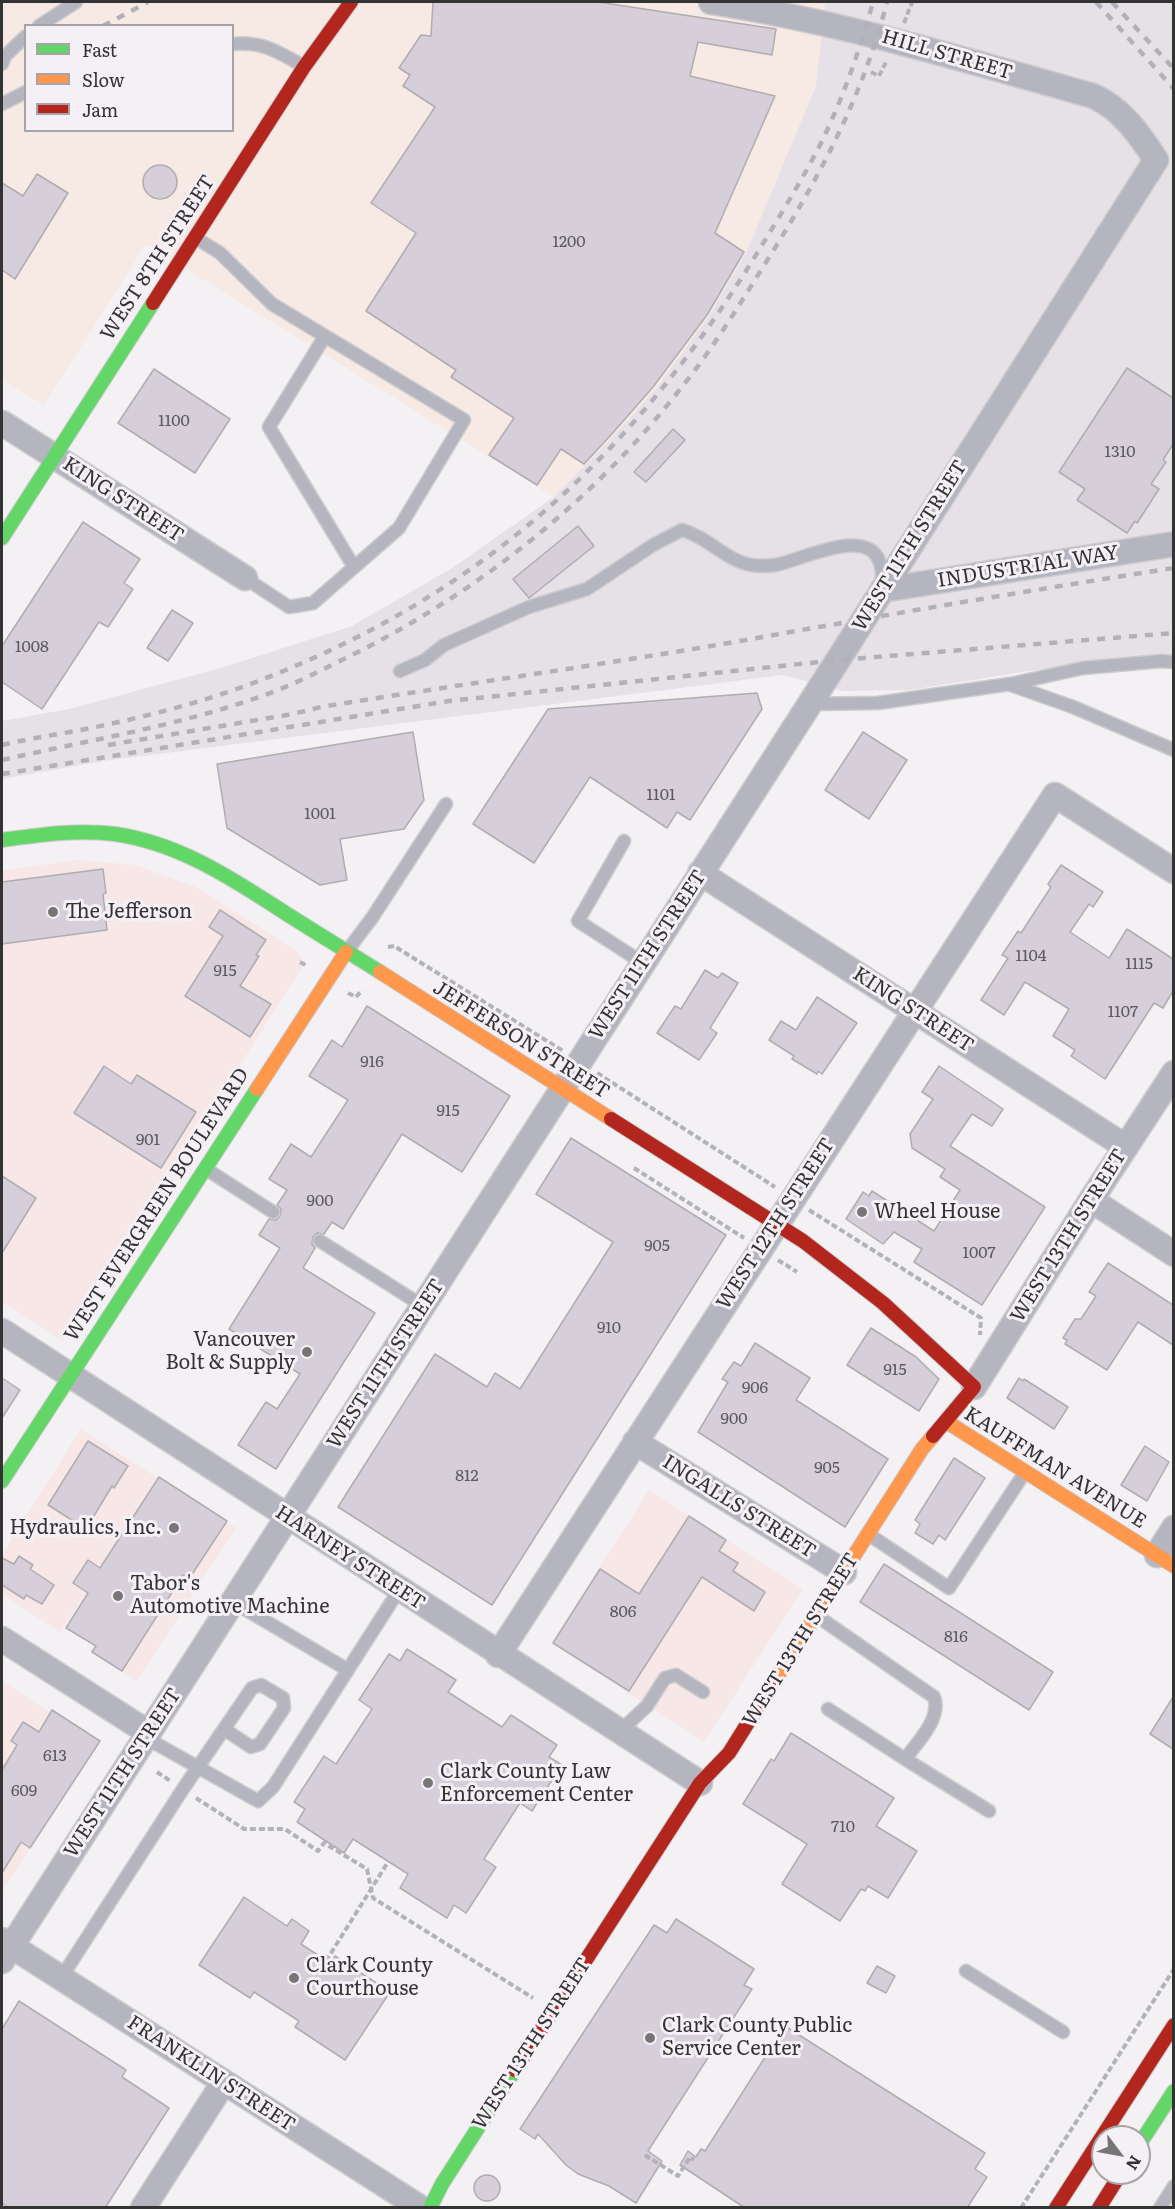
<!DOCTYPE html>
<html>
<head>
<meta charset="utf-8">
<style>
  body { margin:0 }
  #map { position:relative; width:1175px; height:2209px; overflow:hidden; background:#f3f1f4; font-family:Literata,serif }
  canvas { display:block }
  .frame { position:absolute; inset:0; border:3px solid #343334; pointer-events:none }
  .legend { position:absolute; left:24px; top:24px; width:210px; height:108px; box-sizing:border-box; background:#f4f0f5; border:2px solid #a7a4a8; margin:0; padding:8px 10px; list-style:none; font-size:18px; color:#343334 }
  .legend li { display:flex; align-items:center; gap:12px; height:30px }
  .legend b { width:30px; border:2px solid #a7a4a8 }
  .north { position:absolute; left:1091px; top:2125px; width:60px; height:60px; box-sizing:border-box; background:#f4f0f5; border:2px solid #a7a4a8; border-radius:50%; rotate:122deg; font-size:16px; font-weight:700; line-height:24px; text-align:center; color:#343334 }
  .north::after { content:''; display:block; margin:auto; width:21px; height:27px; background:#777677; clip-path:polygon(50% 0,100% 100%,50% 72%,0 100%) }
</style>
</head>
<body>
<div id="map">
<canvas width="1175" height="2209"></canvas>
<div class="frame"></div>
<ul class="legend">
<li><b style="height:8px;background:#63d668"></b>Fast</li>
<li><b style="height:8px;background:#ff974d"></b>Slow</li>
<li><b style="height:8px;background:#b3261e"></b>Jam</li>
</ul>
<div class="north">N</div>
</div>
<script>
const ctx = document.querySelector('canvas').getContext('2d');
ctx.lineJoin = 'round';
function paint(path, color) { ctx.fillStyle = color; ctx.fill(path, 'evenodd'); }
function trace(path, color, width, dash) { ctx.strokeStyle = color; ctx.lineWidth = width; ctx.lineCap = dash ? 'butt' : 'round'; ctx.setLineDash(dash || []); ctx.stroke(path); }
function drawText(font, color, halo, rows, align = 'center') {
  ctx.font = font + ' Literata,serif'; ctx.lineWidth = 6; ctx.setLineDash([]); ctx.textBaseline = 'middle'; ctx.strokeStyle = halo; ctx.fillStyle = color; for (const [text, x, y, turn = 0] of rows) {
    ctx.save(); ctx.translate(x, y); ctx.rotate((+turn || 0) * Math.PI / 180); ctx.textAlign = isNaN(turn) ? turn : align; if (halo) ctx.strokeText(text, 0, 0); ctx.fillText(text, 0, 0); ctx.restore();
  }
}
paint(new Path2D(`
  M75,860L136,865L198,888L295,950L303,960L302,968L63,1341L2,1302V871Z
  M81,1429L236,1528L137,1681L90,1651L115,1614L85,1594L60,1632L2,1594V1554Z
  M649,1490L803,1589L704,1742L551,1643Z
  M2,1681L98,1743L2,1892Z`), '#f7e8e7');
paint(new Path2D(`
  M2,2H825L816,86L746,253L707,319L656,389L613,437L554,497L146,244L44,405L2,380ZM26,26H232V130H26Z`), '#f7e9e4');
paint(new Path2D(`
  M825,2H1173V659L1035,670L910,690L842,691L783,675L103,761L2,779V721L69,709L221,668L352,626L452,568L554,497L613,437L656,389L707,319L746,253L816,86Z`), '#e6e0e7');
const building = new Path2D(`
  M433,2H598L776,29L772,55L698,42L690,76L775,96L715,233L744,252L707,315L653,387L611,435L584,464L561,449L537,485L489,455L514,418L451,377L456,370L366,311L416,233L371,203L435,107L403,86L410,75L399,68L421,35L431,36Z
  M143 182a17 17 0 1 1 34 0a17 17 0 1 1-34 0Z
  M37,174L68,193L15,279L2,270V183L23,196Z
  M1127,368L1173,398V444L1163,460L1166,462L1151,484L1159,489L1137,523L1135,521L1127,533L1077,500L1085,489L1059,472Z
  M154,369L230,419L195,473L118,423Z
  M673,429L685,440L646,482L634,472Z
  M83,522L140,559L124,583L133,589L108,627L99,622L42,709L2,682V646Z
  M578,526L594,546L529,598L513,579Z
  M172,610L193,623L168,661L147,648Z
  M757,693L762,709L690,820L677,812L667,828L590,777L534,863L473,824L548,709Z
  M413,732L424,800L404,829L340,839L347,880L320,885L227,828L217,764Z
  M863,732L907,760L869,819L825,790Z
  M1061,865L1103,892L1093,907L1089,904L1070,932L1109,958L1127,929L1173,959V991L1163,1008L1154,1003L1105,1079L1071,1056L1075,1050L1053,1036L1069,1009L1025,982L1004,1015L981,1000L1008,958L1002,955L1018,931L1021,933L1051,887L1048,884Z
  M103,869L106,893L103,894L107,930L2,944V882Z
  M220,910L266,940L256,955L259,956L240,986L271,1004L250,1037L185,996L223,936L209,927Z
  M705,970L718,978L722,973L738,983L710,1028L717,1033L699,1060L657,1033L675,1006L681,1009Z
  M817,997L857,1023L822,1074L818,1071L817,1074L792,1059L794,1056L769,1040L781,1021L796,1030Z
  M367,1006L510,1096L462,1172L402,1134L343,1229L332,1222L324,1234L317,1233L313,1237L312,1244L315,1248L303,1268L375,1313L276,1469L238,1445L266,1402L277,1409L300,1374L229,1329L280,1248L259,1235L269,1219L276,1220L280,1216L281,1209L277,1205L287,1190L269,1179L291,1144L311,1157L348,1100L309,1076L332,1040L342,1047Z
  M104,1066L131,1084L137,1075L196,1112L161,1168L74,1113Z
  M939,1066L1003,1109L992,1126L972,1114L950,1146L1045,1207L982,1305L914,1262L922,1249L894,1232L883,1244L846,1219L863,1192L869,1196L872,1191L934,1231L960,1190L940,1177L945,1169L912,1148L910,1134L933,1099L922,1092Z
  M571,1138L726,1235L492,1605L338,1507L435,1354L487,1387L495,1373L520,1389L613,1242L536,1194Z
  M2,1176L36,1198L2,1253Z
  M1108,1263L1173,1305V1345L1138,1322L1107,1370L1065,1344L1067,1340L1063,1338L1075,1319H1081L1096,1296L1089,1292Z
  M871,1328L916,1357L939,1379L919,1411L847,1365Z
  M755,1343L810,1378L796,1400L888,1459L845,1527L698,1432L728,1382L722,1379L734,1362L741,1366Z
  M2,1378L20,1390L2,1418Z
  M1019,1378L1023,1381L1024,1379L1068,1407L1054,1429L1007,1398Z
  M88,1441L128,1466L114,1488L112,1486L86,1529L48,1505Z
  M1145,1446L1169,1462L1147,1501L1121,1485Z
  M954,1458L985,1478L945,1540L939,1535L933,1544L915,1533L920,1524L915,1520Z
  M159,1477L227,1521L189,1579L183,1575L122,1671L92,1652L96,1646L66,1628L88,1593L73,1583L88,1560L100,1568Z
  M689,1516L726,1540L719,1551L738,1563L733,1571L765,1592L754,1611L702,1577L629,1691L553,1643L600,1569L639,1594Z
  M19,1556L33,1565L30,1569L54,1585L42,1604L26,1595L24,1599L2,1585V1558L14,1564Z
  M884,1564L1053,1672L1029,1710L860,1602Z
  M407,1649L456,1680L448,1692L502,1727L511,1715L557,1745L549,1757L562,1765L532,1811L520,1803L484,1859L496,1867L466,1913L454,1905L447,1918L400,1888L408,1874L353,1839L344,1853L297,1822L305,1809L294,1802L324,1756L336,1764L372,1709L359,1700L389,1654L400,1661Z
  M1173,1697V1749L1150,1734Z
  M52,1710L100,1741L30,1848L21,1842L2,1873V1770L17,1745L11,1741L23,1722L39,1732Z
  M791,1733L894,1798L876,1826L917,1851L888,1898L868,1886L865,1891L861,1889L840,1921L782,1884L807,1844L743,1804L771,1759L774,1761Z
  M244,1897L287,1926L292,1919L309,1931L301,1944L330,1963L335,1956L390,1992L345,2060L295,2027L299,2021L254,1992L250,1998L199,1965Z
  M676,1919L754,1969L744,1985L752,1989L648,2151L662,2161L636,2203L609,2186L578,2174L566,2165L538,2134L535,2139L520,2129L654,1925L667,1933Z
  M877,1966L895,1976L886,1993L867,1983Z
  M19,2001L126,2070L122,2077L169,2108L105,2208H9L2,2203V2029Z
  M785,2026L985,2153L975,2169L987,2177L967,2208H745L680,2165L688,2151L696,2157L701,2149L705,2151Z
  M474 2188a13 13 0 1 1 26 0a13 13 0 1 1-26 0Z`);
paint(building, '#d6ced8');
trace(building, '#afadb0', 1.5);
const lane = new Path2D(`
  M39,26L76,2
  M232,44C262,41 279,52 303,66
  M2,64L5,56L26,36
  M2,104L26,92
  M196,238L220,253L272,304L464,420L399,528L313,603L289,607L245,578
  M325,336L269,427L354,567
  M400,671L425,660L444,645L529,607L587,589L653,545L682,530C708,537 725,560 751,565C758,566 768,566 775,565C801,561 872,522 881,567C883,573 882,580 882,586
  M1011,685L1073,707L1174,750
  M809,704L878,703L1010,684L1083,668L1162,661L1174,662
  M624,841L578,921L643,963
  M347,951L372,918L446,804
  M206,1169L273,1212
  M320,1241L423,1306
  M868,1534L949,1588L1025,1472
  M233,1602L348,1670
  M817,1616L934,1697C942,1718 917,1743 905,1759L828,1709
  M619,1732L647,1706L665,1678L676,1675L703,1692
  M146,1738L258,1801L273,1787L399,1590
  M905,1759L989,1811
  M966,1971L1063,2032
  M61,1978L183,1789L252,1688L261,1685L283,1698L284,1708L260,1744L251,1747L224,1729
  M1160,2208L1174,2186`);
const street = new Path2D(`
  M2,423L245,578
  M882,590L1174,544
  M700,873L1126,1147
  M1091,1200L1174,1254
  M2,1331L700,1783
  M974,1387L1091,1200L1174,1073
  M635,1442L844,1572
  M1157,1555L1174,1528
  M2,1639L149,1733
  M498,1655L1055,795L1174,871
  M2,1940L421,2208
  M2,1961L838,660L1156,160C1140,135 1121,108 1093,96C966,60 841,22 711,2
  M143,2208L224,2082`);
const fast = new Path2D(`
  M2,538L153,303
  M2,840C39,835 78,829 115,834C176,843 225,874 276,907C310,929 345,950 380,972
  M2,1481L257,1089
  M1139,2145L1174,2091
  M430,2208L442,2184L515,2070`);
const slow = new Path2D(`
  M380,972L611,1119
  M257,1089L346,952
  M947,1422L1174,1566
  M771,1686L922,1449L933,1436`);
const jam = new Path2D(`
  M153,303L304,67L351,2
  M611,1119L803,1241L883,1303L974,1387L933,1436
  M515,2070L700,1783L729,1753L771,1686
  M1056,2208L1174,2025
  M1099,2208L1121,2173`);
trace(lane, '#cdcccd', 15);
trace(street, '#cdcccd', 27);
trace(fast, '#cdcccd', 16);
trace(slow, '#cdcccd', 16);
trace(jam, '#cdcccd', 16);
trace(new Path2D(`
  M904,23L912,2
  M871,72L879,76L887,60
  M388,947L394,946L563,1051
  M300,962L307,966
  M348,993L356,997L362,990
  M597,1073L775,1187
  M634,1168L744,1238
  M809,1210L981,1318L980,1335
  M778,1260L797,1272
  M157,1772L172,1782
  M196,1798L244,1829H285L318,1851L324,1843L367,1869L373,1898L533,1998
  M645,2155L678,2176L690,2157L694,2160
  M1021,2208L1174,1969`), '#b3b2ba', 4, [6, 3]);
trace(lane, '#b5b5c0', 12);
trace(street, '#b5b5c0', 24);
trace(fast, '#63d668', 14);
trace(slow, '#ff974d', 14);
trace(jam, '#b3261e', 14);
trace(new Path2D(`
  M1096,2L1174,89
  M1112,2L1174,69
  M103,26L148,2
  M2,745C31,738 61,734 91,728C149,716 207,701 261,680C485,593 635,453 759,250C781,214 804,177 823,139C844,95 860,49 873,2
  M108,745L293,714L321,707C475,682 631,661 785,633C914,610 1044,588 1174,568
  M2,760C94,739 190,724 278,690C301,681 323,669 346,658C478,593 595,500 685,383C716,344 741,302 768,259C819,178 863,96 887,2
  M2,774L449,701L838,660L1174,633`), '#b2b1b8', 4.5, [8, 8]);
trace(new Path2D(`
  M326,1961L388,1862`), '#b3b2ba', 4, [6, 3]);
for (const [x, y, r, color] of [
  [53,912,6,"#777677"],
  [862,1212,6,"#777677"],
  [307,1352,6,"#777677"],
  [174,1528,6,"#777677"],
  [118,1596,6,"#777677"],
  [428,1783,6,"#777677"],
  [294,1978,6,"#777677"],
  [650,2038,6,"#777677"]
]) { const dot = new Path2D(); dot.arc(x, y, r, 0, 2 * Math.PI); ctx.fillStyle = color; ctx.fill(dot); trace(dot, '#f4f0f5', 2); }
drawText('16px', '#5c5a5d', null, [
  ["1200",569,242],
  ["1100",174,421],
  ["1310",1120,452],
  ["1008",32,647],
  ["1101",661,795],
  ["1001",320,814],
  ["1104",1031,956],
  ["1115",1139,964],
  ["915",225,971],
  ["1107",1123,1012],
  ["916",372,1062],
  ["915",448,1111],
  ["901",148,1140],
  ["900",320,1201],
  ["905",657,1246],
  ["1007",979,1253],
  ["910",609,1328],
  ["915",895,1370],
  ["906",755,1388],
  ["900",734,1419],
  ["905",827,1468],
  ["812",467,1476],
  ["806",623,1612],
  ["816",956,1637],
  ["613",55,1756],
  ["609",24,1791],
  ["710",843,1827]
]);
drawText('20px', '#343334', '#f4f0f5', [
  ["HILL STREET",947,55,16],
  ["WEST 8TH STREET",158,258,-57],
  ["KING STREET",123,500,33],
  ["WEST 11TH STREET",910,546,-58],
  ["INDUSTRIAL WAY",1028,567,-9],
  ["WEST 11TH STREET",648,955,-57],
  ["KING STREET",913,1010,33],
  ["JEFFERSON STREET",521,1040,32],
  ["WEST EVERGREEN BOULEVARD",157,1205,-57],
  ["WEST 12TH STREET",776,1224,-57],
  ["WEST 13TH STREET",1069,1236,-58],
  ["WEST 11TH STREET",386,1364,-57],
  ["KAUFFMAN AVENUE",1055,1468,32],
  ["INGALLS STREET",739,1507,32],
  ["HARNEY STREET",350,1558,33],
  ["WEST 13TH STREET",801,1640,-58],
  ["WEST 11TH STREET",123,1773,-57],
  ["WEST 13TH STREET",532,2044,-57],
  ["FRANKLIN STREET",211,2074,33]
]);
drawText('20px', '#343334', '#f4f0f5', [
  ["The Jefferson",65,912],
  ["Wheel House",874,1212],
  ["Vancouver",295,1340,"right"],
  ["Bolt & Supply",295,1363,"right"],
  ["Hydraulics, Inc.",162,1528,"right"],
  ["Tabor's",130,1584],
  ["Automotive Machine",130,1607],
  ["Clark County Law",440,1772],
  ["Enforcement Center",440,1795],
  ["Clark County",306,1966],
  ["Courthouse",306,1989],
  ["Clark County Public",662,2026],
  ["Service Center",662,2049]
], 'left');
</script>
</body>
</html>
